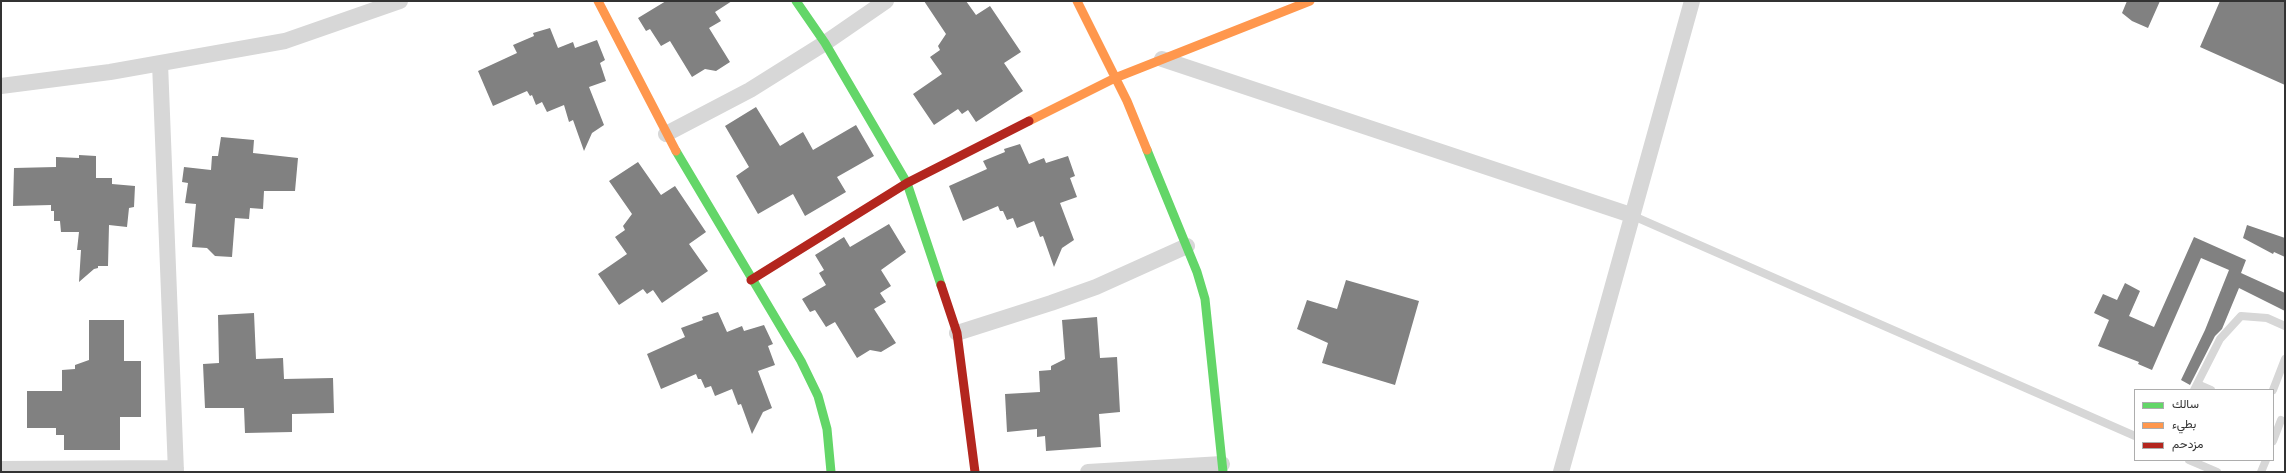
<!DOCTYPE html>
<html>
<head>
<meta charset="utf-8">
<style>
  body { margin:0 }
  #map { position:relative; width:2286px; height:473px; overflow:hidden; background:#fff; font-family:"Varela Round",Vazirmatn,sans-serif }
  canvas { display:block }
  .frame { position:absolute; inset:0; border:2px solid #333; pointer-events:none }
  .legend { position:absolute; left:2134px; top:389px; width:140px; height:72px; box-sizing:border-box; background:#fff; border:1px solid #adadad; margin:0; padding:5px 7px; list-style:none; font-size:12px; color:#333 }
  .legend li { display:flex; align-items:center; gap:8px; height:20px }
  .legend b { width:20px; border:1px solid #adadad }
</style>
</head>
<body>
<div id="map">
<canvas width="2286" height="473"></canvas>
<div class="frame"></div>
<ul class="legend">
<li><b style="height:5px;background:#63d668"></b>سالك</li>
<li><b style="height:5px;background:#ff974d"></b>بطيء</li>
<li><b style="height:5px;background:#b3261e"></b>مزدحم</li>
</ul>
</div>
<script>
const ctx = document.querySelector('canvas').getContext('2d');
ctx.lineJoin = 'round';
function paint(path, color) { ctx.fillStyle = color; ctx.fill(path, 'evenodd'); }
function trace(path, color, width, dash) { ctx.strokeStyle = color; ctx.lineWidth = width; ctx.lineCap = dash ? 'butt' : 'round'; ctx.setLineDash(dash || []); ctx.stroke(path); }
paint(new Path2D(`
  M666,1H732L715,12L721,21L709,28L730,62L716,71L705,69L692,77L670,41L661,46L650,29L646,31L638,18Z
  M924,1H966L976,15L990,6L1021,52L1004,63L1023,91L976,122L968,110L962,114L958,109L934,125L913,94L942,74L930,57L940,50L938,46L946,34Z
  M2127,1H2160L2148,28L2132,21L2122,13Z
  M2220,1H2285V85L2200,47Z
  M550,28L558,48L573,42L575,48L597,40L605,60L600,63L606,81L589,87L604,125L592,133L584,151L573,120L569,122L564,105L547,112L542,102L536,105L532,95L530,96L527,91L493,106L478,71L517,53L513,45L534,36L533,33Z
  M756,107L780,146L803,132L813,150L856,125L874,156L837,177L846,192L805,216L793,194L758,214L736,176L749,167L725,126Z
  M221,137L254,140L253,153L298,158L295,191H264L263,209L250,208L249,219L235,218L232,257L215,256L207,248L192,247L196,204L185,203L188,183L182,182L184,167L211,170L212,156H218Z
  M1020,144L1029,164L1044,158L1046,163L1068,156L1075,176L1070,178L1077,197L1060,203L1074,240L1062,248L1054,267L1043,236L1040,237L1034,221L1017,228L1013,218L1007,220L1003,211H1000L998,206L963,221L949,186L987,169L983,161L1005,152L1004,149Z
  M79,155L96,156V178H112V184L135,186L134,207L129,208L127,227L109,225L108,266H98V268L94,269L79,282L81,250H77L79,232H61L60,221H54V211H51V205L13,206L14,168L56,167V157L79,158Z
  M638,162L661,195L675,186L706,232L689,244L708,271L662,303L653,290L647,294L643,289L619,305L598,274L627,254L615,237L625,230L623,226L632,214L609,181Z
  M889,224L906,252L881,270L891,286L880,293L886,302L874,309L896,343L881,352L870,350L857,358L835,322L826,327L815,310L810,312L802,299L826,285L819,273L824,270L815,255L844,237L850,247Z
  M2247,225L2285,238V257L2274,252L2273,254L2243,238Z
  M2194,237L2246,260L2241,273L2285,293V311L2239,288L2222,329L2215,336L2190,385L2181,380L2205,330L2229,270L2201,258L2152,370L2138,364L2139,362L2098,346L2109,320L2094,313L2103,294L2117,300L2125,283L2140,291L2129,316L2154,327Z
  M1346,280L1419,301L1395,385L1322,363L1328,343L1297,329L1307,300L1337,309Z
  M718,312L727,332L742,326L744,331L764,325L773,344L768,346L775,365L758,371L772,408L763,412L752,434L741,404L738,405L732,389L715,396L711,386L705,388L701,379H698L696,374L661,389L647,354L685,337L681,328L703,320L702,317Z
  M254,313L256,359L283,358L284,379L333,378L334,413L292,414V432L245,433L244,408H205L203,364L219,363L218,315Z
  M1097,317L1100,358L1117,357L1120,412L1099,414L1101,447L1046,451L1045,436L1037,437V429L1007,432L1005,394L1040,392L1039,371L1051,370V366L1065,359L1062,320Z
  M89,320H124V361H141V417H120V450H64V435H56V428H27V391H62V370L75,369V365L89,360Z`), '#818181');
trace(new Path2D(`
  M1631,215L2135,436
  M2197,384L2211,390
  M2194,390L2220,339L2241,316L2267,318L2285,326
  M2273,390L2285,359
  M2273,441L2281,420
  M2189,460L2217,472
  M2261,472L2266,460`), '#d7d7d7', 8);
trace(new Path2D(`
  M1162,59L1631,215
  M160,63L176,472
  M1,86L110,72L285,41L400,1
  M666,134L750,90L825,43L886,1
  M957,333L1051,303L1096,287L1187,246
  M1,469L176,468
  M1088,472L1222,464
  M1561,472L1692,1`), '#d7d7d7', 16);
trace(new Path2D(`
  M796,1L825,43L907,183L941,285
  M1147,150L1197,272L1205,299L1223,472
  M676,151L801,361L818,396L827,429L831,472`), '#63d668', 9);
trace(new Path2D(`
  M598,1L676,151
  M1077,1L1127,101L1147,150
  M1029,121L1115,78L1310,1`), '#ff974d', 9);
trace(new Path2D(`
  M751,280L907,183L1029,121
  M941,285L957,333L975,472`), '#b3261e', 9);
</script>
</body>
</html>
